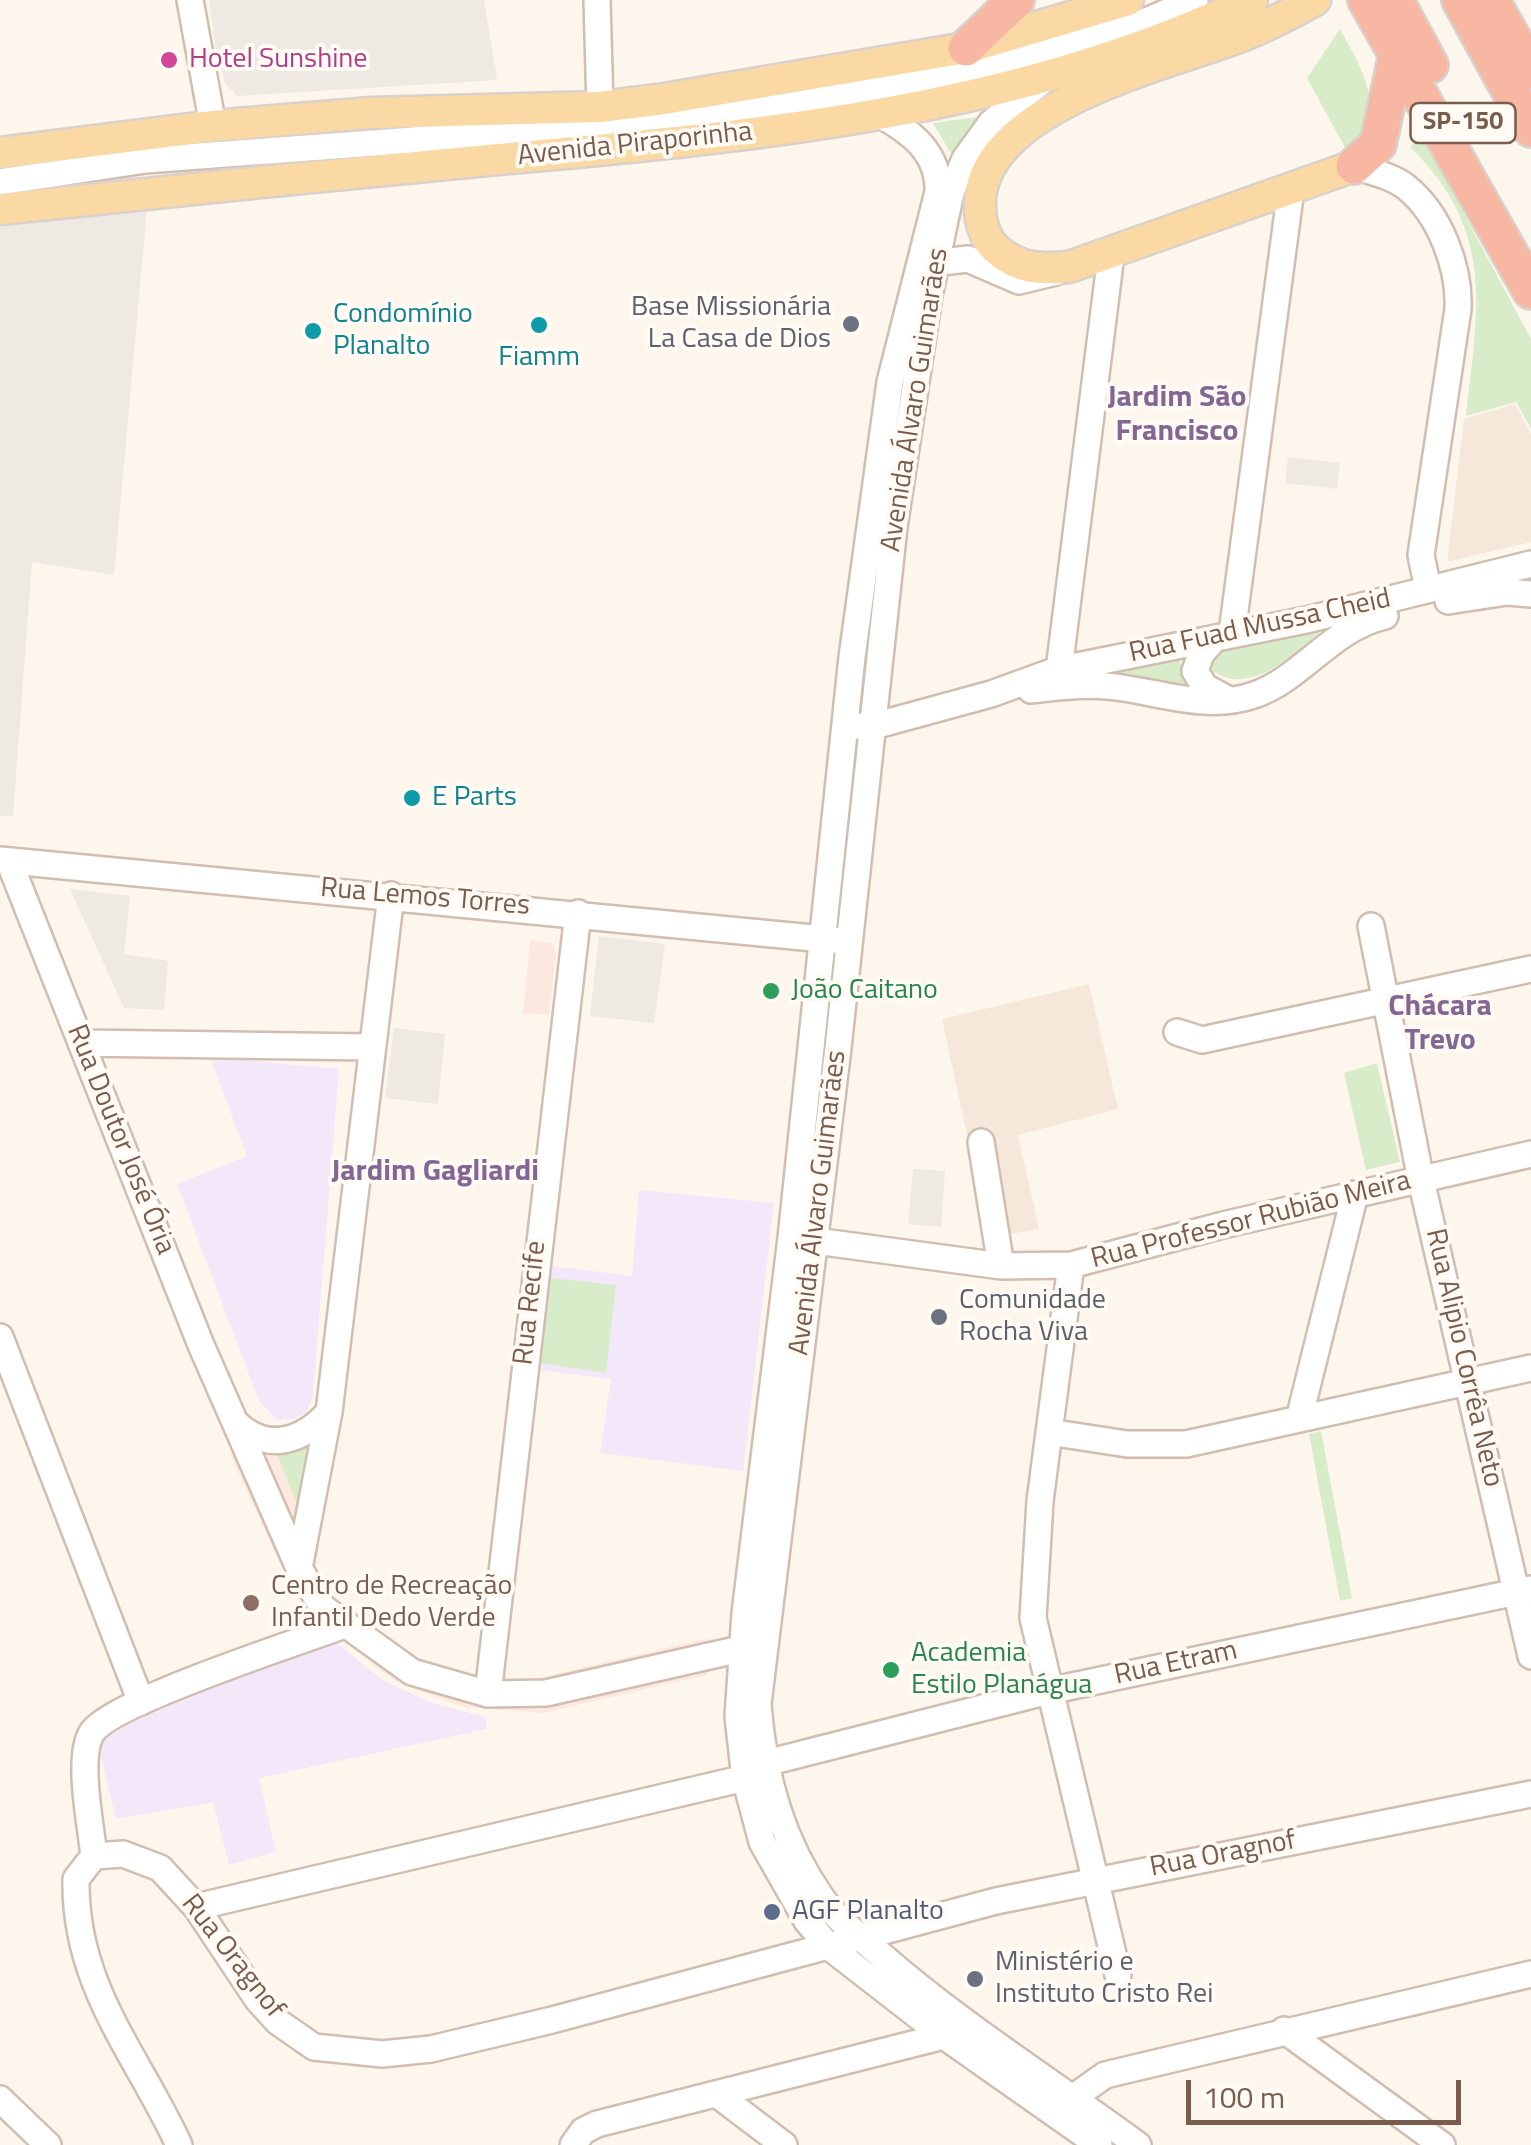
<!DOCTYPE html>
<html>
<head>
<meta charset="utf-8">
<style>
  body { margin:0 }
  #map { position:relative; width:1531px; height:2145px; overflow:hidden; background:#fdf6ec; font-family:"Titillium Web",sans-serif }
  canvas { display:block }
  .scale { position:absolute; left:1186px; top:2080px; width:275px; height:45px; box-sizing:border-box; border:5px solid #7a5c4d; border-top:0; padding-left:12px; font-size:30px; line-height:35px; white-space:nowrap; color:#7a5c4d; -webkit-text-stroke:8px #fffaf3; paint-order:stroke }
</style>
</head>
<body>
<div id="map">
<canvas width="1531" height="2145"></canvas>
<div class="scale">100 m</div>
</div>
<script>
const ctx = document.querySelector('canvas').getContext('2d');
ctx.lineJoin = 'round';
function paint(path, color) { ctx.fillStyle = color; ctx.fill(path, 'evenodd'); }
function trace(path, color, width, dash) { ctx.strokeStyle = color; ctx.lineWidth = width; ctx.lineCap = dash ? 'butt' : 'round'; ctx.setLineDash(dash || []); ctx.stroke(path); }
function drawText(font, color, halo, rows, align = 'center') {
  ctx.font = font + ' "Titillium Web",sans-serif'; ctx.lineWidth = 8; ctx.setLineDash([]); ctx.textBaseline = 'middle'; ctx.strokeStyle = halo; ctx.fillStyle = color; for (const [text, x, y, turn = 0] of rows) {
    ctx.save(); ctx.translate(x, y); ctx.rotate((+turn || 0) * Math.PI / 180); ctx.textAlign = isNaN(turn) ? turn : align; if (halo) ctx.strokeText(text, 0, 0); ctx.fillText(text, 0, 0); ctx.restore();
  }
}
paint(new Path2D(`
  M1515,404L1531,434V542L1447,562L1464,419Z
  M1089,984L1118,1109L1018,1135L1039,1229L989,1238L942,1019Z`), '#f5e8da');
paint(new Path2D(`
  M530,940L552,943L556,952L549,1015L523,1013Z
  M333,1428L316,1567L325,1586L353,1616L422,1665L475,1679L521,1682L709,1638L706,1675L543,1713L463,1707L395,1681L323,1625L303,1601L284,1572L229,1452L262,1458L300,1450Z`), '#fde8e0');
paint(new Path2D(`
  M209,0H484L497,80L237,96L225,83L216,50Z
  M147,208L114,575L32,562L13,816H0V227Z
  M1288,457L1340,463L1337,489L1285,483Z
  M70,889L130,896L124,954L168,961L164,1010L124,1008Z
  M599,936L665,944L654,1023L590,1016Z
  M394,1028L445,1034L438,1104L385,1098Z
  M913,1169L945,1171L941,1227L908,1224Z`), '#efe9e4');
paint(new Path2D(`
  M210,1057L339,1069L313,1396L306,1412L295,1419L277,1420L259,1401L177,1184L247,1156Z
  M639,1190L774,1203L743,1471L600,1453L611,1379L532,1369L545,1265L632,1276Z
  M335,1642L384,1681L435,1704L485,1717L487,1729L259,1778L276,1852L229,1865L213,1802L116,1819L97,1740L131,1717Z`), '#f3e8fa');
paint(new Path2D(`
  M1340,29C1365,74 1387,108 1348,153L1307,78Z
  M977,117L953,154L950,152L933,123Z
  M1421,134L1531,339V429L1516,402L1466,416C1478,308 1496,231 1410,147Z
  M1325,628C1294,652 1253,698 1213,671L1211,662L1222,648Z
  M1179,659L1189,689L1095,672Z
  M1377,1063L1400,1162L1366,1170L1344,1073Z
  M550,1278L616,1285L606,1373L541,1363Z
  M1321,1431L1352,1598L1340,1601L1309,1434Z
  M316,1448L304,1522L276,1451Z`), '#d8ecc9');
const minor = new Path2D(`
  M190,0L213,126
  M597,0L600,107
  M1047,77L991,123L965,159L951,192L929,296L894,527L838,1048L758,1704C763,1773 781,1840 821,1897C837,1920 859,1936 881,1955C961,2025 1052,2082 1138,2145
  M879,114C911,132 939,152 938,192L890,382L852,657L791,1238L745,1613L738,1717L745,1778L762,1842L807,1921L828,1946L944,2036L1099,2145
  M1354,166C1372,172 1392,176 1406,187C1440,214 1460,268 1458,309L1421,555L1428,589
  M0,182L146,160L656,122L877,90L981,69L1144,22L1195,0
  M923,264L968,259L1019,281L1056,272
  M1448,601L1507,592L1531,594
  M1232,633L1291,189
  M1214,639L1201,654L1195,671L1205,687L1229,700
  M1059,670L1111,255
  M1031,690C1060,687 1088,683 1116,687C1162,693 1208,711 1254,695C1303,678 1330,629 1385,616
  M857,726L870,727L991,694L1057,670L1306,620L1531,564
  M0,860L834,940
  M9,861L201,1345L299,1568L323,1608L412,1672L488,1694L546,1693L758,1645
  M1371,926L1421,1180L1531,1656
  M1177,1032L1202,1040L1531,969
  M81,1043L371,1047
  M981,1142L1001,1266
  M801,1239L1001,1266L1071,1265L1223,1225L1531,1154
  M1071,1265L1040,1501L1033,1618L1118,1975
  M0,1337L141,1702
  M1299,1419L1355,1194
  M235,1422C266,1453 302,1442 329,1412
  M1049,1432L1127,1444H1186L1531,1368
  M299,1568L329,1412L391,895
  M488,1694L578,913
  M766,1763L1049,1691L1531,1589
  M94,1856C91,1827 77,1759 91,1734C108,1703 299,1642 342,1626
  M196,1907L745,1778
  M1284,2030L1442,2145
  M718,2095L784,2145
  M0,2099L48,2145
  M1066,2109L1074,2097L1105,2075L1531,1974
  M179,2145C137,2054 74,1986 76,1879L94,1856L123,1854L160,1868L196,1907L258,2000L278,2022L314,2047L382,2054L431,2049L552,2020L996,1901L1531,1794
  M573,2145L583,2131L597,2124L944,2036`);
const major = new Path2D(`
  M1315,0C1290,14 1265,27 1239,37C1169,64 984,105 980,201C979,219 984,238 997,250C1019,269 1041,270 1069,267L1354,166
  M0,153L213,126L371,113L600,107L664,99L966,48L1128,0
  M0,209C163,192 325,175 488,160C747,137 1015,114 1252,0`);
const highway = new Path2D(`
  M1366,0L1531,291
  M1395,0L1430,65
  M1460,0L1531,129
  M1491,0L1531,71
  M966,48L1016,0
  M1354,166L1378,144L1397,55`);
trace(minor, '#d1beb0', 30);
trace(major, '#dad1cd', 35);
trace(highway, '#dad1cd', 40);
trace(minor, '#fff', 25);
trace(major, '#fbd9a5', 30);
trace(highway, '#f7b7a3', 35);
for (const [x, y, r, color] of [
  [169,60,10,"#d1479c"],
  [851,324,10,"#6b7280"],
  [539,325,10,"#0f9aa8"],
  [313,331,10,"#0f9aa8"],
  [412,798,10,"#0f9aa8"],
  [771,991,10,"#2e9e5b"],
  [939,1317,10,"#6b7280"],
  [251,1603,10,"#8d6e63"],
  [891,1670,10,"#2e9e5b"],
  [772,1912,10,"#5c6f8a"],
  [975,1979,10,"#6b7280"]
]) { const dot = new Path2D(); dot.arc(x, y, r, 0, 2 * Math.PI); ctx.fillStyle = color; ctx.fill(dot); trace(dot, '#fffaf3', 4); }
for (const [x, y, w] of [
  [1463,123,105]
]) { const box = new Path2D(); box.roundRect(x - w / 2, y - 20, w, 40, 8); ctx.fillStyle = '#fffaf3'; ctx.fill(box); trace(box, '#7a5c4d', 2.5); }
drawText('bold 25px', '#7a5c4d', null, [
  ["SP-150",1463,123]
]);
drawText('28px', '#b23c85', '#fffaf3', [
  ["Hotel Sunshine",189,60]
], 'left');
drawText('28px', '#7a5c4d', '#fffaf3', [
  ["Avenida Piraporinha",635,145,-6],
  ["Avenida Álvaro Guimarães",916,400,-81],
  ["Rua Fuad Mussa Cheid",1260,627,-12],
  ["Rua Lemos Torres",425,898,5],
  ["Rua Doutor José Ória",120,1140,68],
  ["Avenida Álvaro Guimarães",819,1203,-83],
  ["Rua Professor Rubião Meira",1251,1221,-14],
  ["Rua Recife",531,1303,-84],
  ["Rua Alipio Corrêa Neto",1463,1358,77],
  ["Rua Etram",1176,1664,-12],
  ["Rua Oragnof",1223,1855,-11],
  ["Rua Oragnof",232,1957,52]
]);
drawText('28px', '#5b616d', '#fffaf3', [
  ["Base Missionária",831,308,"right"],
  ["La Casa de Dios",831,340,"right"],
  ["Comunidade",959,1301],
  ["Rocha Viva",959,1333],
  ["Ministério e",995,1963],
  ["Instituto Cristo Rei",995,1995]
], 'left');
drawText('28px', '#0d838f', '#fffaf3', [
  ["Condomínio",333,315],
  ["Planalto",333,347],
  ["Fiamm",539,358,"center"],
  ["E Parts",432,798]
], 'left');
drawText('28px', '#27864d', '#fffaf3', [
  ["João Caitano",791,991],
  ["Academia",911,1654],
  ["Estilo Planágua",911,1686]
], 'left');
drawText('28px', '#785e54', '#fffaf3', [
  ["Centro de Recreação",271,1587],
  ["Infantil Dedo Verde",271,1619]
], 'left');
drawText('28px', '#4e5e75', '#fffaf3', [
  ["AGF Planalto",792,1912]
], 'left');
drawText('bold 30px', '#846695', '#fffaf3', [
  ["Jardim São",1177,399],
  ["Francisco",1177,433],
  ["Chácara",1440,1008],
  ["Trevo",1440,1042],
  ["Jardim Gagliardi",435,1173]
]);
</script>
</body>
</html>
